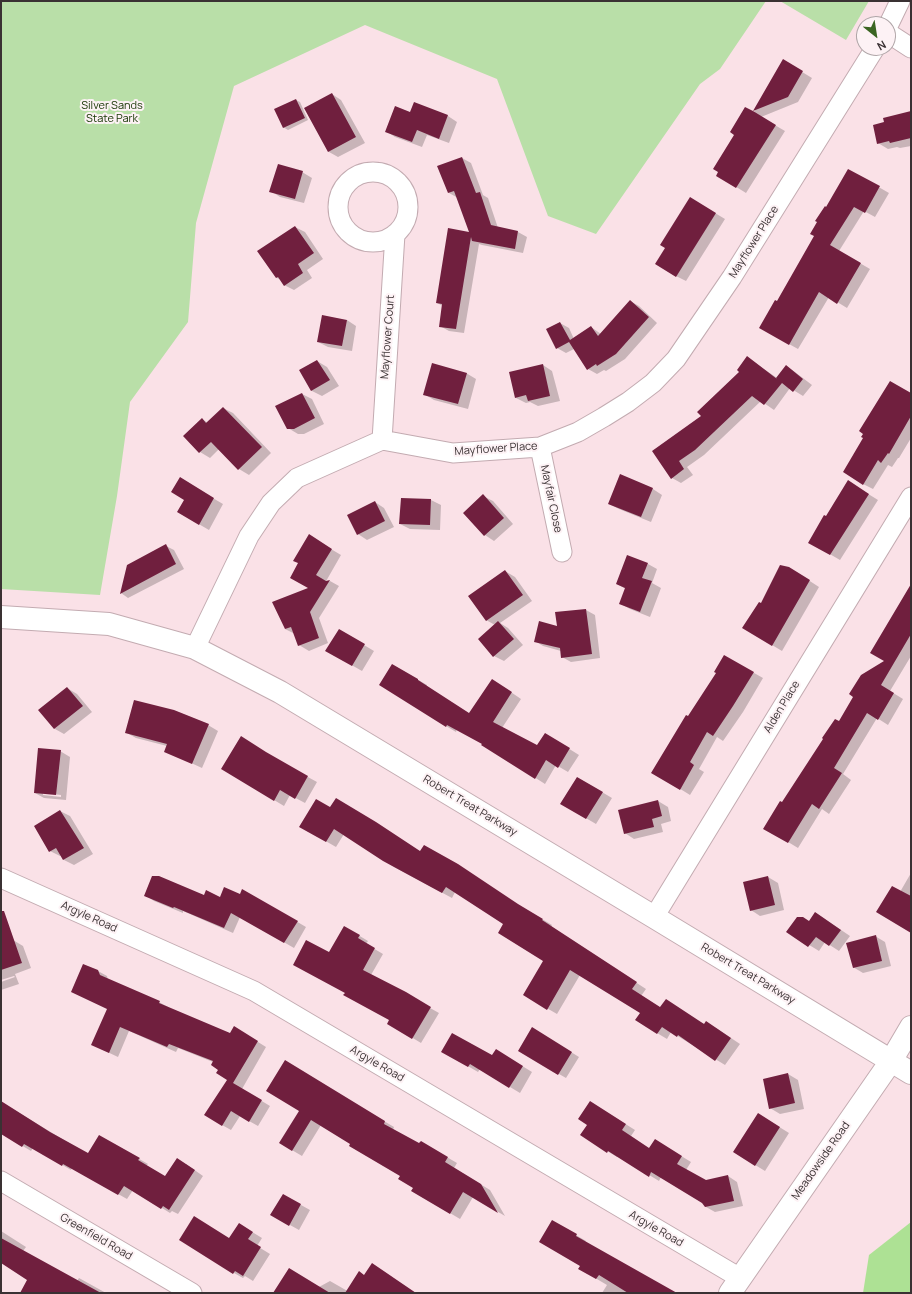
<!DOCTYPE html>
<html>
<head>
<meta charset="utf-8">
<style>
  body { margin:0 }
  #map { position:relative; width:912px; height:1294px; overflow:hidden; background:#fae1e7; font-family:Manrope,sans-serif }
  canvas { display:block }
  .frame { position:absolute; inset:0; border:2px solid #3a3133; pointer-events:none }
  .north { position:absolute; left:856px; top:16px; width:40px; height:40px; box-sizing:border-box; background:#fdf2f5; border:1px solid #afa5a7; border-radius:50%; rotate:150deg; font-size:11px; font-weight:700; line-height:16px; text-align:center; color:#3a3133 }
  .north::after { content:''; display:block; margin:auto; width:14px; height:18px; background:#3b6522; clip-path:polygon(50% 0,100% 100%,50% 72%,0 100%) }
</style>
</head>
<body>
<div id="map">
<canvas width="912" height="1294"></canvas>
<div class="frame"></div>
<div class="north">N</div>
</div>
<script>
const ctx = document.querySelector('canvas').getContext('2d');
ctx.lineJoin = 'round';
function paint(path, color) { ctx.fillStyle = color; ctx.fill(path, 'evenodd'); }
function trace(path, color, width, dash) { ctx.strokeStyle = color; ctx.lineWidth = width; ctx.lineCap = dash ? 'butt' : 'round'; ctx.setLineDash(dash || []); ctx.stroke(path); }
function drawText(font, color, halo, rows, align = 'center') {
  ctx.font = font + ' Manrope,sans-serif'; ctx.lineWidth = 4; ctx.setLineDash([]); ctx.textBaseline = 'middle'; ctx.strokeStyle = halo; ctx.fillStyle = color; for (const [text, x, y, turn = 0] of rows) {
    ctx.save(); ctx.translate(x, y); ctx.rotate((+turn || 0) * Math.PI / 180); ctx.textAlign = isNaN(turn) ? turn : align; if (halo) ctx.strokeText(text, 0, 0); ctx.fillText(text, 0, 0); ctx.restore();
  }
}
paint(new Path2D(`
  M1,1H766L720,69L700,84L596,234L548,216L497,79L365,25L234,86L196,223L188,322L130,402L117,496L100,595L1,589Z
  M780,1H869L846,40Z`), '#b9dfa8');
paint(new Path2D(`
  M911,1222V1293H863L869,1255Z`), '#ade194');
paint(new Path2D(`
  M784,61L812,78L798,102L761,117L785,131L746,193L717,175Z
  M332,94L341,100L365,143L338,157L329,152L305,109Z
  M296,100L300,102L308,120L288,130L283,127Z
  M415,103L448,116L457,122L449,143L427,135L422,147L395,137L386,131L411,114Z
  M911,112V146L900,148L897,147L888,149L878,143L885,123Z
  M462,158L471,163L483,195L488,198L498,228L518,232L527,237L523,253L482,245L479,244L464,333L449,331L440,326L443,306L437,303L470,233L458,198L449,193Z
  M849,170L889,193L875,217L864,211L839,251L870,269L847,308L829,297L798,349L760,328L777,302L815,236L827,208Z
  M302,172L312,178L304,203L280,197L271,191Z
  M690,198L725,219L686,281L676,276Z
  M295,227L305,232L323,259L307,270L312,278L294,290L284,285L281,280L277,278L259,251Z
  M630,301L639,306L657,323L625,359L606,371L604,370L597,374L588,369L574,349L566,353L557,348L560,323L569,328L574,339L591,327L601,334Z
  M347,320L356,326L352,351L328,347L318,342Z
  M748,358L777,378L786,366L795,372L812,385L803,396L790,388L774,410L761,401L704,455L687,467L693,475L681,483L672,478L653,451L702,416L741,372Z
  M317,361L327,367L339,386L322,396L312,391L301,371Z
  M543,365L552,371L560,401L538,406L530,402L526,403L516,398Z
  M466,373L476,379L468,409L434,400L424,394Z
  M302,394L312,399L324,424L304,434H298L288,428Z
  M911,395V438L899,458H898L892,467L888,465L873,489L863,484Z
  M223,408L233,413L271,453L249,475L239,469L219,449L210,458L200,452L184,436L202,419L208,423Z
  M621,476L653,489L662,495L651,522L619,509L609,504Z
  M180,479L223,504L209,530L178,512L185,500Z
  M857,487L878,500L840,560L809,542L826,517Z
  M483,496L493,501L513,524L494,541L485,535Z
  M402,499L431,500L441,505L440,530L410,529L400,524Z
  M375,502L384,508L394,527L367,540L358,534Z
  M309,536L341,555L325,583L330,581L339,586L319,618L328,643L309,651L299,645L295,634L285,629L310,589L299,563Z
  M166,546L174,550L184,569L128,598L121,593Z
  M648,564L657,569L652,583L661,588L650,617L630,609L621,604L626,589L617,584Z
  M505,571L515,577L532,601L500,623L508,628L523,645L504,661L494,656L495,625L486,620Z
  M799,574L819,587L782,651L772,645Z
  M911,587V656L890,691L903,699L888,725L877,718L843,774L851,780L829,814L822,809L798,848L765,828L839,722L886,661Z
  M586,610L595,615L600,658L571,662L562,657L561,651L543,646L535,641L558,627L556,613Z
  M339,630L374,651L362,671L327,651Z
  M724,656L763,678L743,712L723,741L717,737L699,769L704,772L690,795L653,772L718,673Z
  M393,665L427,685V687L470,714L502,686L521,699L502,728L537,747L555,740L579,755L568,772L556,765L545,784L483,744L457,729L456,732L446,726Z
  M67,688L77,694L92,712L64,734L55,729L40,710Z
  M208,725L218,731L202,768L165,751L167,746L136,738L127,733Z
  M60,751L70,757L66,800L44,798L35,793ZM43,793L61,795V797L43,795Z
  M275,759L317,782L305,803L290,795L284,806L274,800Z
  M578,778L612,798L596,824L562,804Z
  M658,801L668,807L671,821L661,824L663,832L634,839L625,833Z
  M331,808L421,852L527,910L552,925L551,927L646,989L641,996L661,1008L716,1028L740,1044L725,1065L671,1032L667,1039L657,1033L641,1013L580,975L557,1014L524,995L545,961L505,923L455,892L452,898L394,867L344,834L336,847L301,827Z
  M60,811L70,816L93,854L74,865L64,860L62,855L60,856L50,851L35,826Z
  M911,873V931L900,892Z
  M768,877L778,883L784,910L760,916L751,910Z
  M243,890L306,927L294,948L240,917L233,933L183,911V913L154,901L145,895L221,898L240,896Z
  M816,913L850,936L839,951L825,942L819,951L788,932L810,922Z
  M345,927L368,941L366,944L383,954L371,975L439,1013L421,1043L388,1023L390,1020L346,993L329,954Z
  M875,936L885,942L891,966L863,973L853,967Z
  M13,940L23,946L31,968L15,974L19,984L1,990V982L15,977L14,976L1,980V944Z
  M98,971L107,976L108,980L159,1002L168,1007V1008L230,1034L234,1027L266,1047L242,1089L270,1106L258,1126L240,1116L231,1130L222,1125L228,1079L213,1062L178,1048L176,1052L129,1031L118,1057L101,1049L108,1009Z
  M532,1028L579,1057L566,1078L519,1051Z
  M442,1051L492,1057L506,1056L532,1072L520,1093L480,1069L478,1072Z
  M285,1062L394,1127L393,1130L420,1145L421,1142L457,1163L454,1168L490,1190L505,1216L473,1197L460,1219L413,1191L415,1188L401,1175L321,1125L302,1156L280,1143L300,1111Z
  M788,1074L798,1080L804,1109L780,1114L770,1108Z
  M11,1108L92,1157L99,1136L148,1164L146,1166L166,1178L186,1164L203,1176L178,1214L172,1211L170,1213L133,1190L127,1199L72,1168L71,1170L33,1148L31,1151L1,1133V1124Z
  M600,1108L635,1130L631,1136L650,1149L665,1146L691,1162L686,1170L706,1181L728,1176L737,1182L743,1206L715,1212L706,1207L703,1202L661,1177L659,1181L618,1156L617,1157L581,1135Z
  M768,1120L789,1133L765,1171L734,1152Z
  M283,1195L310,1210L299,1230L272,1215Z
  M552,1221L586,1241L585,1242L675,1293H602L607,1285L580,1269L581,1266Z
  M239,1224L262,1238L257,1246L270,1254L253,1281L245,1276L243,1278L234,1273L230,1239Z
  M1,1231L26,1247L23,1251L77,1281L79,1278L106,1293H21L29,1280L1,1262Z
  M330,1281L351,1293H282L319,1287Z`), '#0003');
paint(new Path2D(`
  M783,59L803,71L788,97L753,111L776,125L736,188L716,176L718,172L713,169L734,135L730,132L745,107L753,111Z
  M332,93L356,137L328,152L304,108Z
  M296,99L305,118L283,128L274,109Z
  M414,102L448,115L439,139L417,130L412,142L385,132L395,106L410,112Z
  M911,111V138L890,143L889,141L877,144L873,125L884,122L883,118Z
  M462,157L476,193L480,192L491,225L518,231L515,249L472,241L471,237L456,329L439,327L442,304L436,303L448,228L469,232L454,191L448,193L437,166Z
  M278,164L303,171L295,199L269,192Z
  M848,169L880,186L865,213L854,207L830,245L861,263L837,304L819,292L789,345L759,328L775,300L777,301L814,236L810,234L817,222L815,221L825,206L826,207Z
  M690,197L716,213L676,277L655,264L665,248L660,245Z
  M295,226L314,253L298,264L303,273L284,286L278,277L276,278L257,251Z
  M630,300L649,317L616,354L597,366L596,364L587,370L569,342L556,349L546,329L560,322L570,340L591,326L598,336Z
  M322,315L347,320L342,346L317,342Z
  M747,356L777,379L776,378L786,365L803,379L793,392L782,383L764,405L752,396L695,450L679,461L684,469L671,479L652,451L701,416L697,412L739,372L737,370Z
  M317,360L330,380L311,391L299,370Z
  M432,363L467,373L458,404L423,395Z
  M543,364L550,396L528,401L526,395L515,398L509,372Z
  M890,381L911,393V416L889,454L888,453L881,463L878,460L863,485L843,472L863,438L861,437L863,434L859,431Z
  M302,393L315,418L294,429H287L275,406Z
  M223,407L262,447L238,470L211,442L199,453L183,436L202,418L206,423Z
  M620,474L653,488L641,517L608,504Z
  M180,477L214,498L199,525L177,512L184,500L171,492Z
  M848,480L869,494L830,555L808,543L824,515L826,516Z
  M483,494L504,518L484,536L463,513Z
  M401,498L431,499L430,525L399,524Z
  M375,501L385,521L357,535L347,515Z
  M309,534L332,549L316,575L326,581L330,580L310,612L319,638L298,646L291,627L285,629L272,602L308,588L290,578L298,563L293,561Z
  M166,544L176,564L120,594L127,565Z
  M627,555L648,563L642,578L652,581L640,612L619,604L625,588L616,584Z
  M780,565L789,567L810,580L772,646L742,628L759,602L761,603Z
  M505,570L523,595L486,621L468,596Z
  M911,584V634L881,685L894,693L878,720L867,713L834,768L842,773L819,809L812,804L788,843L763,829L780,801L782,802L823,739L822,738L835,719L839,721L853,697L849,694L861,675L884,661L870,653Z
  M586,609L592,654L561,658L560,648L534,642L539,621L557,626L555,612Z
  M498,621L514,639L493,657L478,639Z
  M339,629L365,644L352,666L325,651Z
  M724,655L754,672L733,706L713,736L707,732L690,762L694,765L680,790L651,773L686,715L688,716L716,673L714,672Z
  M392,664L418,679V680L469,713L492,679L512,692L493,722L537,745L545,733L570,748L558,768L546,760L535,779L481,745L482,744L447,725L446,727L379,685Z
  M67,687L83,706L54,729L38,710Z
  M134,700L174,710L209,724L192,764L164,752L167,744L125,733Z
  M241,736L266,752L308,776L295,799L280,790L274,801L221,769Z
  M38,748L61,750L56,795L34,793Z
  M577,777L603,792L586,819L560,804Z
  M336,798L376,822L420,851L424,845L458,864L518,904L543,919L542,920L637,982L632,989L660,1007L666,999L704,1024L706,1021L731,1038L715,1061L678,1035L677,1037L662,1027L657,1034L635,1020L640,1013L570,970L547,1010L523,995L543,961L498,933L503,924L446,887L442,893L383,861L334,829L326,842L299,827L316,799L330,807Z
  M658,800L662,816L652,819L654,827L624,834L618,810Z
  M60,810L84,848L63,860L56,848L49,852L34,826Z
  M152,876H159L204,895L206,890L220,897L224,887L240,894L242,889L298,921L284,943L231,913L224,928L174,907L173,908L144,896Z
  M768,876L775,905L750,911L743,882Z
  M892,886L911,896V933L876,912Z
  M1,911H4L22,963L1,970Z
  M815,912L841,930L829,946L816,937L808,947L786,932L797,917H803L809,921Z
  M344,926L360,935L358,938L375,948L363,970L406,992L431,1007L412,1039L387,1024L389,1020L343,995L345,993L293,965L306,940L329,952Z
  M876,935L882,961L853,968L846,943Z
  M83,964L98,970L100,975L160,1001L159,1003L230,1033L234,1026L258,1041L233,1083L262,1100L249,1122L231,1111L222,1126L204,1115L227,1080L216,1073L218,1070L211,1065L213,1061L169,1044L167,1047L120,1027L109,1053L91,1045L107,1009L71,992Z
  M532,1027L572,1052L558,1075L518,1051Z
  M452,1033L492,1055L496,1049L523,1066L509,1088L470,1064L468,1067L441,1052Z
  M285,1060L385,1121L384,1124L419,1143L421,1141L448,1157L445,1162L481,1184L498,1213L463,1192L450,1214L411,1191L413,1188L398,1179L400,1176L349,1146L350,1144L311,1120L292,1151L279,1143L299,1111L266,1091Z
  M788,1073L795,1103L769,1109L763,1079Z
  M1,1101L50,1132L88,1153L99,1135L140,1158L138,1160L165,1176L177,1158L195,1170L169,1210L163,1206L161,1209L124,1186L118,1195L63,1164L62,1166L24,1144L22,1147L1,1134Z
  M590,1101L626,1124L622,1130L649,1148L655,1139L682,1156L677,1164L706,1180L728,1175L734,1201L705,1207L702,1203L651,1172L649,1177L608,1151L607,1153L580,1135L587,1125L578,1119Z
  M758,1113L780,1127L755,1166L733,1152Z
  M283,1194L301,1204L289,1226L270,1215Z
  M194,1216L229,1238L239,1223L253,1232L248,1239L261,1247L243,1276L235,1271L233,1274L179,1240Z
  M552,1220L577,1234L576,1236L677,1293H628L599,1275L596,1279L578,1269L580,1266L539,1242Z
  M1,1238L101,1293H20L27,1280L1,1263Z
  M372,1263L416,1293H345L359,1271L364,1275Z
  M289,1268L330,1293H273Z`), '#701f3e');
const street = new Path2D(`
  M888,26L900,1
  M888,33L911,48
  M338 207a35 35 0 1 1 70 0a35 35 0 1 1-70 0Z
  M382,440L395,234
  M540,447L562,552
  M195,648L249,536L271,503L297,478L382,440L453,453L540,447L578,432L604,417L628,402L653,383L676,359L732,277L875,48
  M1,878L254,991L740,1278
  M654,917L911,497
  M1,1181L192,1293`);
const secondary = new Path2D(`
  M1,617L109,624L195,648L280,692L654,917L911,1073
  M730,1293L891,1061L911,1027`);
trace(street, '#c3abb1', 21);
trace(secondary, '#c3abb1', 24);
trace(street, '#fff', 19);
trace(secondary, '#fff', 22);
drawText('11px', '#143400', '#fdf2f5', [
  ["Silver Sands",112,106],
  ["State Park",112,119]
]);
drawText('11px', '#3a3133', '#fdf2f5', [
  ["Mayflower Place",754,242,-58],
  ["Mayflower Court",388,337,-86],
  ["Mayflower Place",496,449,-4],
  ["Mayfair Close",551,499,78],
  ["Alden Place",782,707,-59],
  ["Robert Treat Parkway",470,806,31],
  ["Argyle Road",89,917,24],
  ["Robert Treat Parkway",748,974,31],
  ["Argyle Road",377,1064,30],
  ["Meadowside Road",821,1161,-55],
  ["Argyle Road",656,1229,30],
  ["Greenfield Road",96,1237,30]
]);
</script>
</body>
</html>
